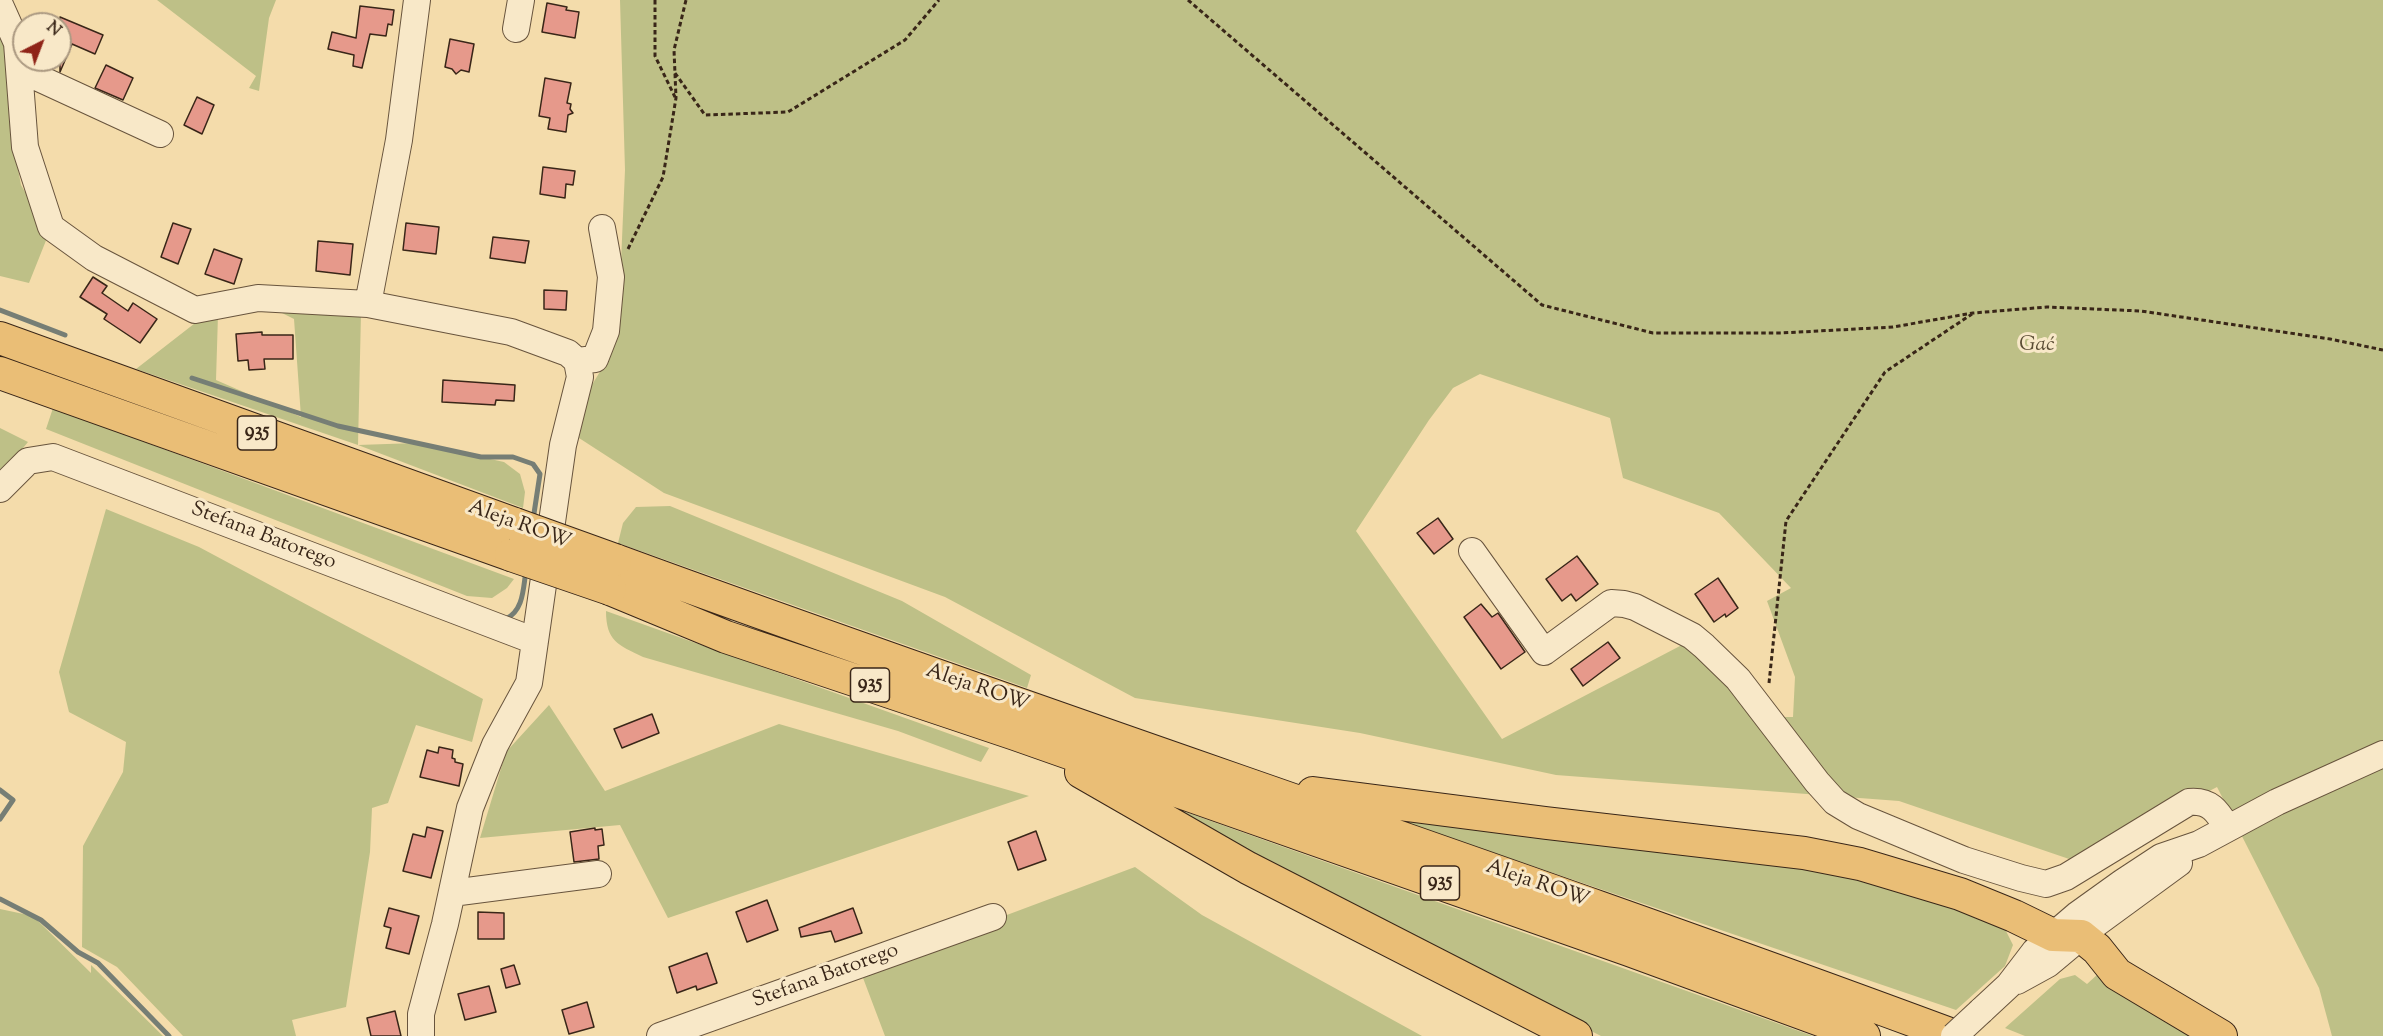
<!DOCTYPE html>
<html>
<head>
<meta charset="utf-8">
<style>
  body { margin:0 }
  #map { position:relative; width:2383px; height:1036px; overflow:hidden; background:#f4dcab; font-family:"Sorts Mill Goudy",serif }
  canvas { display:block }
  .north { position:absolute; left:12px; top:12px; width:60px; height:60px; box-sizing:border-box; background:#f8e8c8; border:2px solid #ac9a82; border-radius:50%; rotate:42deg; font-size:16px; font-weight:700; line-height:24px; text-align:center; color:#392618 }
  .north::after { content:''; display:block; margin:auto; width:21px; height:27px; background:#8f2418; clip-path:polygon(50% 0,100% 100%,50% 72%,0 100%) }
</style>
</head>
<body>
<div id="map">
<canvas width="2383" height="1036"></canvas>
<div class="north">N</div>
</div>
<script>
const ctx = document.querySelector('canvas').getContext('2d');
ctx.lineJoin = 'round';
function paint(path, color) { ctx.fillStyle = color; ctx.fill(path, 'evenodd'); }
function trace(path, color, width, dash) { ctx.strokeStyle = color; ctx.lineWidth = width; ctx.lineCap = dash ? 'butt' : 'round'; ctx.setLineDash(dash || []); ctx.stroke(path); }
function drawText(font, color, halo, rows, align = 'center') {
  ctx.font = font + ' "Sorts Mill Goudy",serif'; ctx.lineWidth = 6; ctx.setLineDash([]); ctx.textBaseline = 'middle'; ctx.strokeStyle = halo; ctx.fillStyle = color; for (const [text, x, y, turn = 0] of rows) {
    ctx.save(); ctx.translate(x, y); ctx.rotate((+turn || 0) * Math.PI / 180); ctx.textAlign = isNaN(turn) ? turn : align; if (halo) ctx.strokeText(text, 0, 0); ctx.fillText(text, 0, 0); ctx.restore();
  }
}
paint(new Path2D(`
  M157,0H276L269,18L259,91L249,88L256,76Z
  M620,0H2383V1036H2332L2319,988L2217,787L2075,861L1899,801L1556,775L1360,733L1135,698L945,597L664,493L579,438L590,388L609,357L620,285L625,170ZM1480,374L1610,418L1623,478L1719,513L1791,588L1767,601L1795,677L1793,717H1780L1701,635L1502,739L1356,531L1429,420L1453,388Z
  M0,24L11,48L12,137L21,185L49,233L29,283L0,276Z
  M272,308L361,313L358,445L416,443L504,462L520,474L525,492L523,508L358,445L136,369L199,320L218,315L216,380L301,417L294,319Z
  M53,408L514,579L507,588L492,598L467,596L46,429Z
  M0,428L28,442L0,476Z
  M670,506L902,601L1031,675L1027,688L618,543L623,523L636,507Z
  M106,509L199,547L483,699L472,742L416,725L388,803L372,808L370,852L346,1007L292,1020L296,1036H183L117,967L82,947L83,846L123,772L126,742L69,712L59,672Z
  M606,611L989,748L981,762L898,731L643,657C618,645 606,641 606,611Z
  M549,705L605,791L779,724L1029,796L668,918L620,825L480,838L506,752Z
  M1121,789L1813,1036H1601L1387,928Z
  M1368,810L1870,877L1983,918L2005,929L2013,945L2005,966L1956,1010Z
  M1135,867L1202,915L1422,1036H885L860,970Z
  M0,909L33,916L91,973V965L163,1036H0Z
  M2098,974L2202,1036H2025L2005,1028L2060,979L2075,975L2087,984Z`), '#bec087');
trace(new Path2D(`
  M0,310L65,335
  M192,378L338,426L481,457H513L533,464L540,474L533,520
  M506,619C524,610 523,588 526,571
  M0,790L13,800L0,819
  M0,899L41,920L78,952L98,963L169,1036`), '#767e75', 5);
const building = new Path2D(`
  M547,3L567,7L566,10L579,12L575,38L542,32Z
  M360,6L394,10L392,25L388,24L386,36L370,34L362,68L353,66L354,55L328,49L332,32L356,38Z
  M60,17L103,35L95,54L72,44L60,72Z
  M450,39L474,44L469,72L461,70L456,74L452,69L445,67Z
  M106,65L133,78L123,100L95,88Z
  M545,78L571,83L567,103L571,104L570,109L573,113L568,115L566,132L548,129L550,118L539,116Z
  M197,97L214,105L202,134L184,125Z
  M543,167L575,171L573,185L566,184L565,198L540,194Z
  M173,223L191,229L178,264L161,257Z
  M406,223L439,227L436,254L403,250Z
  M493,237L529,241L525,263L490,258Z
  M318,241L353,244L350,275L316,271Z
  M214,249L242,259L234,284L205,274Z
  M93,277L107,286L102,293L128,311L133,303L157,319L140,343L104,319L107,314L80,297Z
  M544,290L567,291L566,310L544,309Z
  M262,332V335H293V359H264L265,369L249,370L248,360L238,361L236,334Z
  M443,380L515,385L514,401L496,400L495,405L442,402Z
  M1438,518L1453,539L1434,554L1417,533Z
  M1577,556L1598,584L1576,601L1571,594L1562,601L1546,579Z
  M1718,578L1738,608L1726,617L1725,614L1714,622L1695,594Z
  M1481,604L1492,617L1498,613L1525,652L1501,669L1464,617Z
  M1608,642L1620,658L1583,686L1571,669Z
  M652,714L659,733L622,748L614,729Z
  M439,747L453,750L452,758L455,759V762L463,764L459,786L420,777L427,750L438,753Z
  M427,827L443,831L431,878L403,871L413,834L425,837Z
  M595,828V830L602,829L604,845L598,846L599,859L574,862L570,832Z
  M1036,831L1046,860L1018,870L1008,842Z
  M767,900L778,930L747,942L736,912Z
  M389,908L419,916L409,954L386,948L391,928L384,926Z
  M853,908L862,933L835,942L831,931L801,937L799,928Z
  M478,912L504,913V939H478Z
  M707,953L717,983L697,990L696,986L677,993L669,967Z
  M514,965L520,984L506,988L501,969Z
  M489,986L496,1012L465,1020L458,994Z
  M587,1002L594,1027L569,1034L562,1010Z
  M395,1011L401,1036H371L367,1018Z`);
paint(building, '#e6998b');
trace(building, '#392618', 1.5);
const minor = new Path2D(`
  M0,5L17,43L25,147L51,227L94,258L195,310L258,298L368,304L511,332L568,353L577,361L580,377L563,445L529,683L495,745L470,808L445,924L421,1014V1036
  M516,29L521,0
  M19,69L160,134
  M368,304L399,140L417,0
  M577,361L595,359L606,331L611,277L602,228
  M0,489L28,461L53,457L535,641
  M1472,551L1544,652L1611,603L1624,604L1635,607L1692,636L1704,646L1738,679L1817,782L1835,802L1858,816L1964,860L2021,878L2046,884L2066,877L2189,802C2210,800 2217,811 2227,827
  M452,893L598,874
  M2017,981L2048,964L2097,923L2179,863
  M1981,1011L2009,985L2035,951L2077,915L2123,882L2161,857L2199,844L2277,802L2383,754
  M660,1036L993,917`);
const major = new Path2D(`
  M0,338L515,524
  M0,373L511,555
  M615,560C1060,723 1511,871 1955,1036
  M610,589L726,637L1015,734L1629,950L1864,1036
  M1081,772L1248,868L1576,1036
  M1313,793L1546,823L1804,853L1860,864L1960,894L2014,916L2053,935L2081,936L2097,949L2117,974L2221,1036`);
trace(minor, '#68543d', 28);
trace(major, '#392618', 34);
trace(new Path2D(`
  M655,0V56L675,97
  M1188,0L1542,305L1653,333H1781L1893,327L1973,313L2047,307L2141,311L2330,339L2383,350
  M675,73L705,115L788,112L905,40L939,0
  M628,249L663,177L676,98L674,50L686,0
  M1769,683L1786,521L1885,372L1972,314`), '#392618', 3, [4.5, 3]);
trace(minor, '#f8e8c8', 26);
trace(major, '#eabe76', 32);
const minorBridge = new Path2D(`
  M1954,1036L1981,1011`);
const majorBridge = new Path2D(`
  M515,524L615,560
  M511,555L610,589`);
trace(minorBridge, '#68543d', 28, []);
trace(majorBridge, '#392618', 34, []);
trace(minorBridge, '#f8e8c8', 26);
trace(majorBridge, '#eabe76', 32);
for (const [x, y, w] of [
  [257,433,39],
  [870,685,39],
  [1440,883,39]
]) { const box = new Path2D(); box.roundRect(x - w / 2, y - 17, w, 34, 4.5); ctx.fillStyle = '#f8e8c8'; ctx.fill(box); trace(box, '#392618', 1.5); }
drawText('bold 20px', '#392618', null, [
  ["935",257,433],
  ["935",870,685],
  ["935",1440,883]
]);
drawText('italic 21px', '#5a4c34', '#f8e8c8', [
  ["Gać",2037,346]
]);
drawText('21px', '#392618', '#f8e8c8', [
  ["Aleja ROW",519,526,20],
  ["Stefana Batorego",263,537,21],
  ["Aleja ROW",977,689,19],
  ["Aleja ROW",1537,885,19],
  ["Stefana Batorego",826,977,-20]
]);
</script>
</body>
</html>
